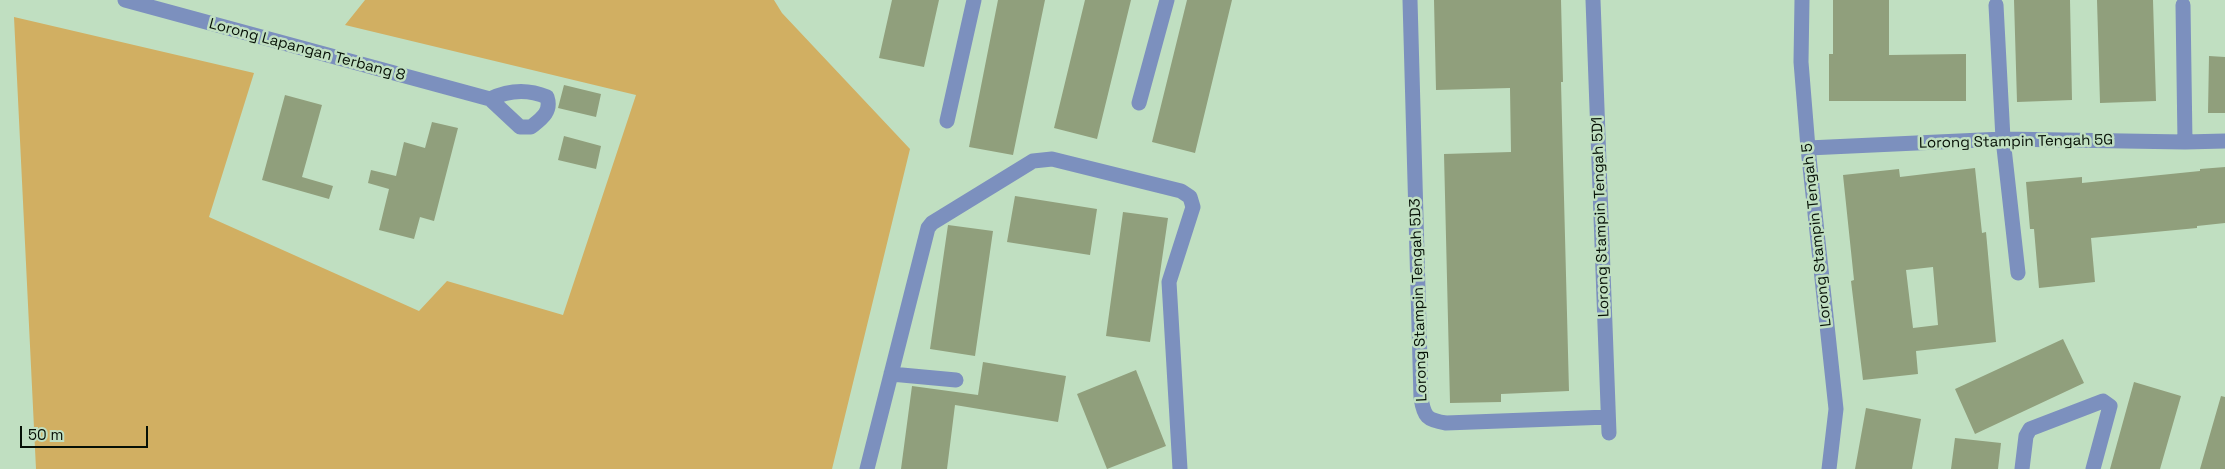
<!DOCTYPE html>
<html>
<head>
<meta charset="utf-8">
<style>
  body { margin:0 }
  #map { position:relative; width:2225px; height:469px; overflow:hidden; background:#c0dfc1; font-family:"Space Grotesk",sans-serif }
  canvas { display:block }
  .scale { position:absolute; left:20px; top:426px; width:128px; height:22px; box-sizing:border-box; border:2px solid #061006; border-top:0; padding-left:6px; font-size:15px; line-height:18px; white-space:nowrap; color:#061006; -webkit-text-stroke:4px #c0dfc1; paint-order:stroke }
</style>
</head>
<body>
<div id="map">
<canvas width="2225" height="469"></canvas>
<div class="scale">50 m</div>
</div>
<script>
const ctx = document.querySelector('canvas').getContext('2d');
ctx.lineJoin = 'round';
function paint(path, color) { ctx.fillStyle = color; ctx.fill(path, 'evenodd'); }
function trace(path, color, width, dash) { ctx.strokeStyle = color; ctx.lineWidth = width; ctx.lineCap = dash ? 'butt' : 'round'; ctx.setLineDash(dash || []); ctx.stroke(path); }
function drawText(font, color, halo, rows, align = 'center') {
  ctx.font = font + ' "Space Grotesk",sans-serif'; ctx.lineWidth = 5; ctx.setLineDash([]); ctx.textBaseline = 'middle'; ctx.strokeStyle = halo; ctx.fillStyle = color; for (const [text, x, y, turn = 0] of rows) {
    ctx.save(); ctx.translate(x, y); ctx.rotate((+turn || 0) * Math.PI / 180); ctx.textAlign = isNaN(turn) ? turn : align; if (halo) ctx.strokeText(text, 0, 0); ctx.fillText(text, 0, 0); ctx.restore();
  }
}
paint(new Path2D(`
  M365,0H774L782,13L910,149L832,469H36L14,17L254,73L209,217L419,311L447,281L563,315L636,95L345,25Z`), '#d1af62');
paint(new Path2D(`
  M892,0H939L924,67L879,58Z
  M998,0H1045L1013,155L969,147Z
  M1085,0H1131L1097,139L1054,128Z
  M1187,0H1232L1195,153L1152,142Z
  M1434,0H1561L1563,82H1561L1569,391L1501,394V402L1450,403L1444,154L1511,152L1510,88L1436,90Z
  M1833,0H1889V55L1966,54V101H1829V54H1833Z
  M2014,0H2070L2072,100L2017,102Z
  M2097,0H2153L2156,101L2100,103Z
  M2209,56L2225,57V113H2208Z
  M564,85L601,94L596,117L558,108Z
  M285,95L322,105L302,177L333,186L329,199L262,180Z
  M432,122L458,128L434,221L420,217L414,239L379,230L389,189L368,183L371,170L396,176L404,142L425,148Z
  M564,136L601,146L596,169L558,160Z
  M2225,167V223L2197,226V228L2091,238L2095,282L2039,288L2034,229H2030L2026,182L2082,177V183L2200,171V169Z
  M1975,168L1982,233L1986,232L1996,342L1916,351L1918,374L1863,380L1851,281L1854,280L1843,175L1899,169L1900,177ZM1933,267L1938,325L1913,328L1906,270Z
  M1015,196L1097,209L1090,255L1007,242Z
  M1123,212L1168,218L1150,342L1106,336Z
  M948,225L993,231L975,356L930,349Z
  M2063,339L2084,383L1975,434L1955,389Z
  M983,362L1066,376L1058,422L955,405L947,469H901L912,386L978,395Z
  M1136,370L1166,446L1107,469L1077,394Z
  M2134,382L2181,396L2160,469H2110Z
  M2221,396L2225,397V469H2200Z
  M1866,408L1921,419L1912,469H1855Z
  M1955,438L2001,443L1998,469H1951Z`), '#909f7c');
trace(new Path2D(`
  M125,0L490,99L520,127H531C541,119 552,112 547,97C528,89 509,90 490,99
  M1410,0L1421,398C1424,417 1427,420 1446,423L1608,417
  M1593,0L1609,433
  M1802,0L1801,62L1808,148L1836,409L1829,469
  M1996,5L2003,139L2018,273
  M2183,5L2185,142
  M1139,103L1167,0
  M947,121L974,0
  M1808,148L2003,139L2185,142L2225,141
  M891,374L956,380
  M867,469L928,228L932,223L1033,161L1052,159L1181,191L1190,197L1193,207L1169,282L1180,469
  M2022,469L2026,436L2030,429L2103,401L2110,406L2093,469`), '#7c90be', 15);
drawText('15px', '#061006', '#c0dfc1', [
  ["Lorong Lapangan Terbang 8",307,50,15],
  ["Lorong Stampin Tengah 5G",2016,142,-1],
  ["Lorong Stampin Tengah 5D1",1601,217,-92],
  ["Lorong Stampin Tengah 5",1817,235,-96],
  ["Lorong Stampin Tengah 5D3",1419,300,-92]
]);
</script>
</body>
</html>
